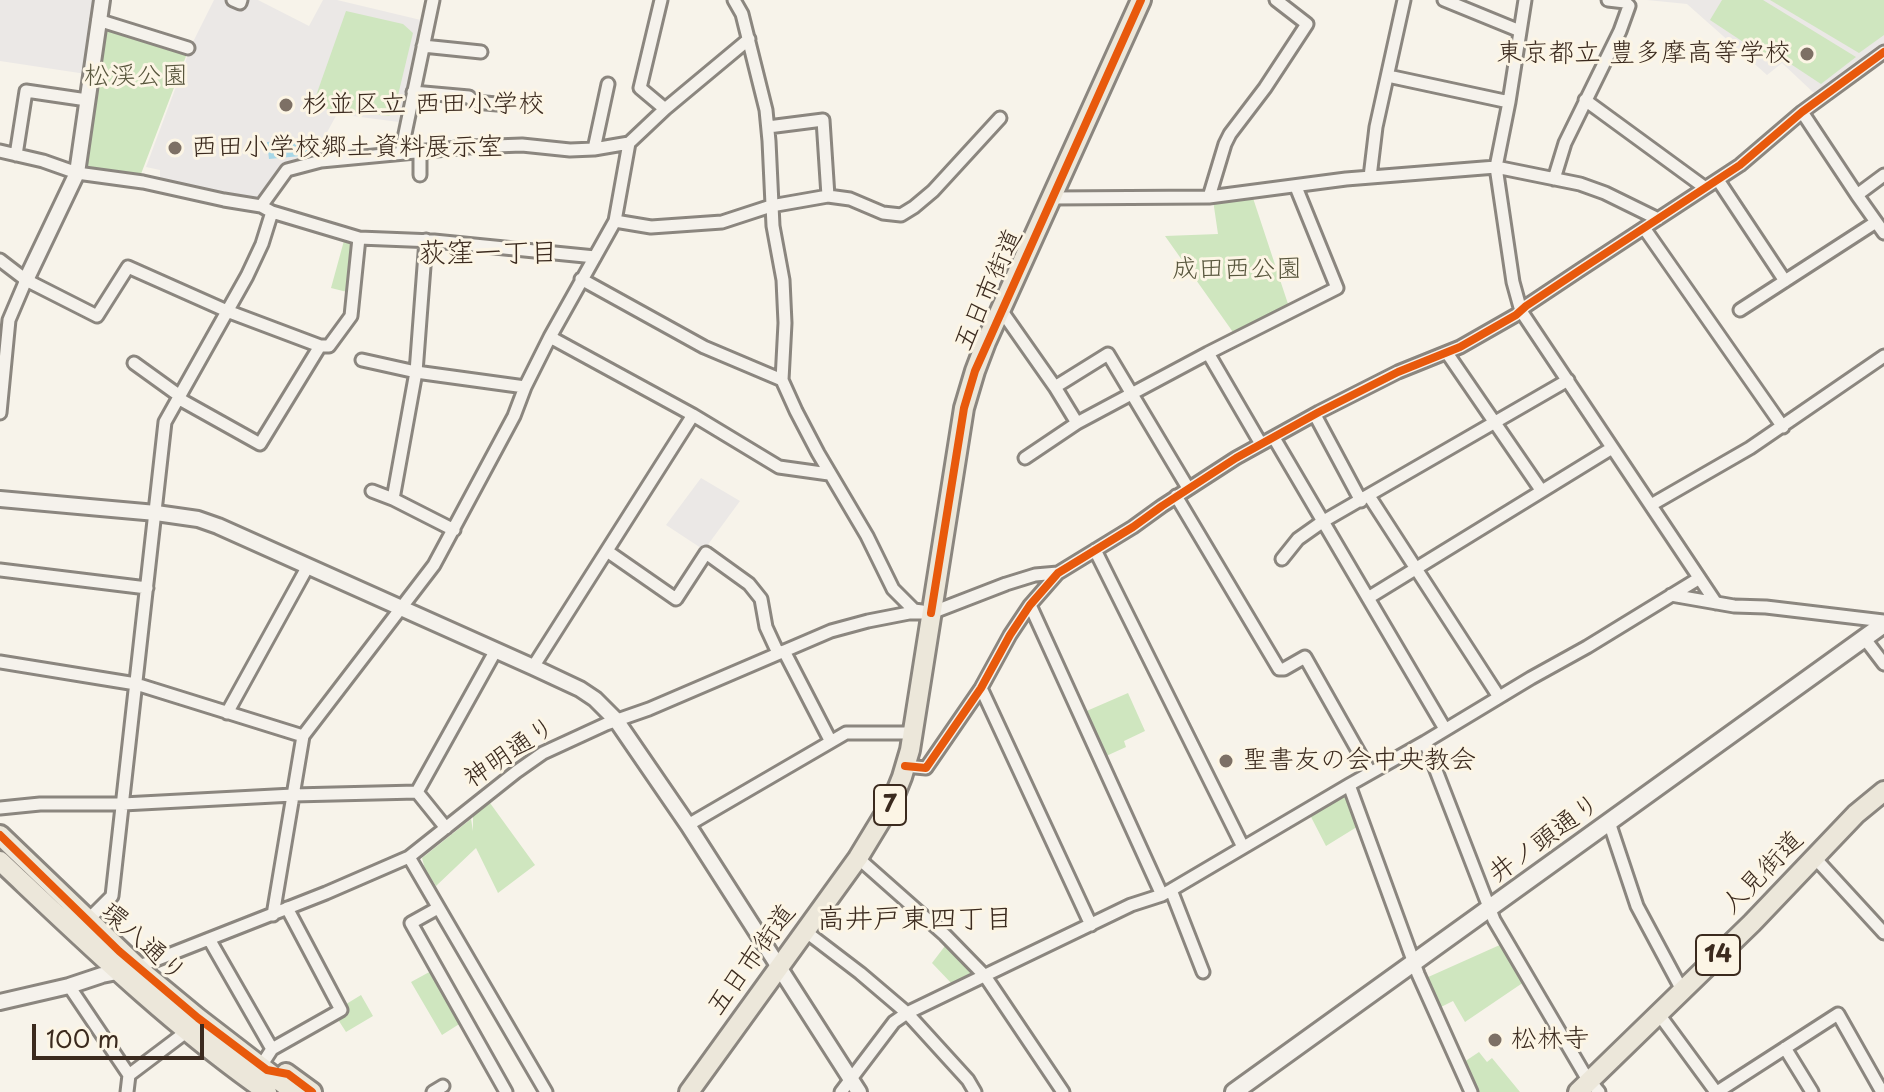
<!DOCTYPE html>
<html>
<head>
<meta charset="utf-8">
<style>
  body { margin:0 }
  #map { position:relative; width:1884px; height:1092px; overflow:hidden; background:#f7f3ea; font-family:"Playpen Sans",sans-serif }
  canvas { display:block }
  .scale { position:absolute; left:32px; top:1024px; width:172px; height:36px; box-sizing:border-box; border:4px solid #3b2a1e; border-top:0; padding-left:10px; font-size:24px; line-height:28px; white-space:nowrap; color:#3b2a1e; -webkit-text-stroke:6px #fcf5e5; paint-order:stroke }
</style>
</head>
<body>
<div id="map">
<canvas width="1884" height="1092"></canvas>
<div class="scale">100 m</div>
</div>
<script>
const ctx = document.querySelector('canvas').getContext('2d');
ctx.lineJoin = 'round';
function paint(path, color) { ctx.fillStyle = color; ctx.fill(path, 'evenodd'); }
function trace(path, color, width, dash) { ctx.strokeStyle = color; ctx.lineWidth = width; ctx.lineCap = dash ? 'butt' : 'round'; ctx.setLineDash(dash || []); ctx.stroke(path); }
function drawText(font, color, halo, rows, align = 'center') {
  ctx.font = font + ' "Playpen Sans","Klee One",sans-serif'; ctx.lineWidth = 6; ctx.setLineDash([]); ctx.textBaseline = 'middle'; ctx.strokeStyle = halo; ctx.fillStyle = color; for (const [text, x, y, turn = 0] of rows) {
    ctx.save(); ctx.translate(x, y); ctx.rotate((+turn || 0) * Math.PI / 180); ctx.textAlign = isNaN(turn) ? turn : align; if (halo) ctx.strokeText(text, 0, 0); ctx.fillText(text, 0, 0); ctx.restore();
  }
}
paint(new Path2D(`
  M0,0H97L86,74L0,61Z
  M214,0H226L243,8L247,0H258L309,26L323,0H337L425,21L399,122L337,114L313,158L288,167L261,202L203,191L160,179V170L146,167L192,44Z
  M1647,0H1884V45L1816,95L1782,63L1767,75L1687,4Z
  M701,478L740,501L704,550L666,525Z`), '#ebe8e6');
paint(new Path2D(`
  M1722,0H1763L1856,57L1821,84L1777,55L1772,61L1710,20Z
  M1770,0H1884V35L1859,53Z
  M346,11L403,24L413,33L394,112L389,116L312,107Z
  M102,25L188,51L141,174L85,168Z
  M1252,195L1289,307L1235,335L1165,236L1218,234L1213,200Z
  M345,237L357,239L351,293L331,288Z
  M1128,693L1145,731L1124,741L1126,747L1104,757L1082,713Z
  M1347,794L1360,825L1326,846L1310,815Z
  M490,803L535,865L498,893L476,848L436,886L425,869L422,858L471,819L473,831V816Z
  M948,942L977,974L953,985L932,963Z
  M1502,944L1524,982L1465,1022L1453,1001L1439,1008L1426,978Z
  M433,970L464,1021L442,1035L411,982Z
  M361,995L373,1016L346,1032L337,1018L347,1012L343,1006Z
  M1479,1052L1487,1062L1492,1058L1520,1092H1476L1464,1062Z`), '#cfe6bf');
paint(new Path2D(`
  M309,138L311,155L269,159L267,142Z`), '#a7d7e7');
const minor = new Path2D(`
  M233,0L240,3L241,0
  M661,0L640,88L665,109
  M734,0L742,14L766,110L769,141L773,226L783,280L785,323L782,380L796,411L818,453L867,536L893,589L914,610L922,611
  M1444,0L1520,31
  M1525,0L1509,102L1496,167L1513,282L1521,311L1716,603
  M98,20L188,48
  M423,46L481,52
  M1388,76L1509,102
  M413,92L469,97L474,102L497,104
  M1585,100L1704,187
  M1802,112L1857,195L1884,233
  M768,127L823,120L828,196
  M594,149L608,84
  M0,151L43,161L77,173L143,182L224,200L261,206L272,212L359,238L434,241L595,257
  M420,151V175
  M401,153L433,0
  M16,155L26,91L87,100
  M1370,177L1376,127L1404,0
  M1554,179L1565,143L1620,31L1629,6L1625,2L1608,0
  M1718,180L1785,281
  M1857,195L1884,175
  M1209,197L1225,144L1230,134L1265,88L1307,24L1276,0
  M1051,198L1209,197L1346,179L1496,167L1580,184L1605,193L1658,219
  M261,206L287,170L321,161L468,147L522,145L570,150L594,149L629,143L665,109L749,39
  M615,221L651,227L722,222L771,206L828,196L850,199L883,213L901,215L914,207L933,191L1000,118
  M1644,228L1783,427
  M0,260L26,280L97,316L128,267L227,311L320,346H329L351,316L359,238
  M581,279L704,347L782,380
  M1001,310L1055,387L1077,423
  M1740,310L1876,222
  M550,337L693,415L779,467L829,474
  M1208,353L1261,444
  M1447,353L1541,490
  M362,360L416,372L525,387
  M134,363L177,394L183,401L260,444L320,346
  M1055,387L1108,354L1188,488
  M0,413L9,320L26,280
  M1315,415L1361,501
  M1274,438L1445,729
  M1025,458L1077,423L1208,353L1337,288L1296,187
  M372,491L393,499L454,530
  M1176,496L1279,669H1284L1305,657L1370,772
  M1369,496L1499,697
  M393,499L416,372L426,240
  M1651,505L1750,448L1884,356
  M1095,550L1243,847
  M607,551L676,599L706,553L749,584L761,599L766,627L778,653
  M1282,559L1298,539L1322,522L1568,380
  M0,570L147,588
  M1671,595L1734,606L1766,607L1884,621
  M1368,598L1612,448
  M1030,605L1162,895
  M1865,639L1884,664
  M784,651L830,740
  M0,662L136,684L303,736
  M533,667L693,415
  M981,688L1091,925
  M227,713L308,566
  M1425,742L1494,920L1585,1075L1599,1092
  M905,766L926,768L981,688L1010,635L1030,605L1058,573L1133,527L1162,506L1236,458L1319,412L1398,372L1460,347L1516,315L1526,306L1580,270L1740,165L1802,112L1884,52
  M1349,785L1418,974L1471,1092
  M417,792L446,828
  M0,808L40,804H123L293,795L417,792L496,650
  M1609,822L1637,906L1682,990
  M688,825L846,733H913
  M409,857L546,1092
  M858,858L945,935L985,976L1063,1092
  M1815,858L1884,933
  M1171,890L1203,972
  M438,908L411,923L506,1092
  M273,915L303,736L434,565L514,416L525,387L550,337L615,221L629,143
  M88,920L112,896L165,422L247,276L262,244L272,212
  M805,931L860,973L907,1013L968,1080L975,1092
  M209,939L272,1049L261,1066
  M134,967L148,963L326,893L409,857L516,772L543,753L606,724L649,709L831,631L868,621L909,613H931L1006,584L1035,575L1058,573
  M69,986L129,1075L127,1092
  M1658,1013L1716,1092
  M1785,1048L1812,1092
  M272,1049L341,1010L287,908
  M129,1075L186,1032
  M433,1092L443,1086
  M841,1092L894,1022L907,1013L1131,905L1162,895L1171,890L1349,785L1425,742L1531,678L1587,647L1698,579
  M1717,1092L1838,1014L1882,1092`);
const tertiary = new Path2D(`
  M26,280L77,173L102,0
  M0,499L156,513L198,519L218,526L533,667L580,689L595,699L616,720L688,825L859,1092
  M0,1002L69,986L102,975L117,972`);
const secondary = new Path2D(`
  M1234,1092L1884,624`);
const primary = new Path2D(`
  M0,835L146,975L198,1018L294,1092
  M0,861C86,942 170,1024 267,1092
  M286,1073L312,1092
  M689,1092L858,858L892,802L902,777L910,750L964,408L975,371L986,342L1141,0
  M1578,1092L1752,923L1856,814L1884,791`);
trace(minor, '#8b867f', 17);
trace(tertiary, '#8b867f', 20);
trace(secondary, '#8b867f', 22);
trace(primary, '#8b867f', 24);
trace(minor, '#f5f2ec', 11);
trace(tertiary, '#f5f2ec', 14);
trace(secondary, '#f5f2ec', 16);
trace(primary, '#ece7da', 18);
trace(new Path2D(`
  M931,613L964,408L975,371L1141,0
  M905,766L926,768L981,688L1010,635L1030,605L1058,573L1133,527L1162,506L1236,458L1319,412L1398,372L1460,347L1516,315L1526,306L1580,270L1740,165L1802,112L1884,52
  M0,835L119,951L198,1018L267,1070L288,1074L312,1092`), '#e8590c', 8);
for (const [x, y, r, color] of [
  [1807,54,8,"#7d7065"],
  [286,105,8,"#7d7065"],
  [175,148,8,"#7d7065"],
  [1226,761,8,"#7d7065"],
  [1495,1040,8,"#7d7065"]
]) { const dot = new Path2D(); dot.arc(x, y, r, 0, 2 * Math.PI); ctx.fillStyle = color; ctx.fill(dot); trace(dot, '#fcf5e5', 3); }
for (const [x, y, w] of [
  [890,805,32],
  [1718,955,44]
]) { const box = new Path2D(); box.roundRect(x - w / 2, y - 20, w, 40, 6); ctx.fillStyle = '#fcf5e5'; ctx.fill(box); trace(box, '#3b2a1e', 2); }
drawText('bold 24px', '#3b2a1e', null, [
  ["7",890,805],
  ["14",1718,955]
]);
drawText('26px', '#3b2a1e', '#fcf5e5', [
  ["東京都立 豊多摩高等学校",1791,54,"right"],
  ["杉並区立 西田小学校",302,105],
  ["西田小学校郷土資料展示室",191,148],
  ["聖書友の会中央教会",1242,761],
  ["松林寺",1511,1040]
], 'left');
drawText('26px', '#58563d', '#fcf5e5', [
  ["松渓公園",136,77],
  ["成田西公園",1237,270]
]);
drawText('26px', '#3b2a1e', '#fcf5e5', [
  ["五日市街道",989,290,-66],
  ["神明通り",510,753,-34],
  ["井ノ頭通り",1545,839,-36],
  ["人見街道",1763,873,-46],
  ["環八通り",143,943,42],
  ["五日市街道",752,960,-54]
]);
drawText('28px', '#3b2a1e', '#fcf5e5', [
  ["荻窪一丁目",488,254],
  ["高井戸東四丁目",915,920]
]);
</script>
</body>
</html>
